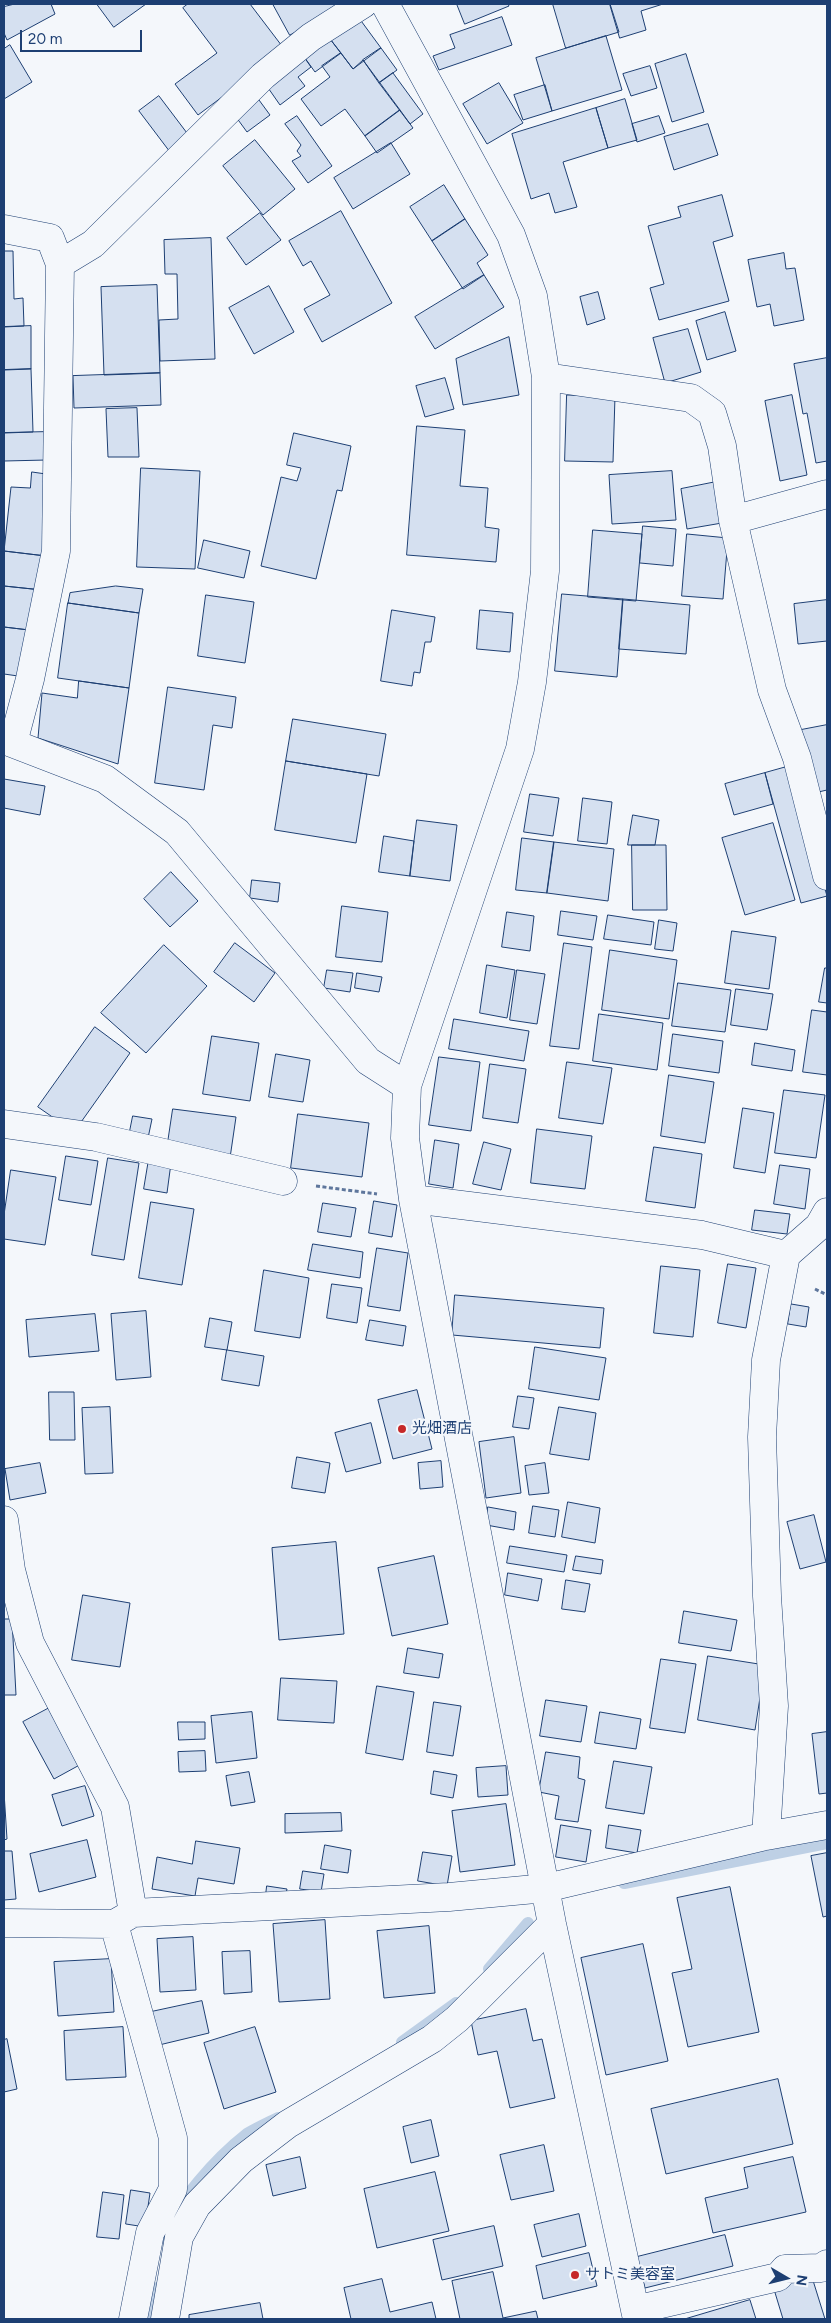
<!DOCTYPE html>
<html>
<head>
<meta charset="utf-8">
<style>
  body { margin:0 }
  #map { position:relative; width:831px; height:2323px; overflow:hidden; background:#f4f7fb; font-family:Figtree,sans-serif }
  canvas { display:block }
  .frame { position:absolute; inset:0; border:5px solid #1d3f73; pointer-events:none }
  .north { position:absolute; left:761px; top:2253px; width:50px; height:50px; -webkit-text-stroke:4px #f4f7fb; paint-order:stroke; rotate:98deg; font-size:14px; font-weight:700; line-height:20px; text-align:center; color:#1d3f73 }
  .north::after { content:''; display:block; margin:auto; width:18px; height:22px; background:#1d3f73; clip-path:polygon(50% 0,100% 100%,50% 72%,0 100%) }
  .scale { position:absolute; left:20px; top:30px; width:122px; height:22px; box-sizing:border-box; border:2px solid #1d3f73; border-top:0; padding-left:6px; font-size:15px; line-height:18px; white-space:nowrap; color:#1d3f73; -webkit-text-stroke:4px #f4f7fb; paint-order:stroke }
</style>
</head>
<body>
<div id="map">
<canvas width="831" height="2323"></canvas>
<div class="frame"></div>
<div class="north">N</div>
<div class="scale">20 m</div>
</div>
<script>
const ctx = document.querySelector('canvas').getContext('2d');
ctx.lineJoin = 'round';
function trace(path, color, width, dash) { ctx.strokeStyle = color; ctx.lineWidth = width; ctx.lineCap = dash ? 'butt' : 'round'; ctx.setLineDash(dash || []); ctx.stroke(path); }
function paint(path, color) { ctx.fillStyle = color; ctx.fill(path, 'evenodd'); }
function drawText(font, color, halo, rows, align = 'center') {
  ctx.font = font + ' Figtree,"Noto Sans JP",sans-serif'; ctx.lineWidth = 4; ctx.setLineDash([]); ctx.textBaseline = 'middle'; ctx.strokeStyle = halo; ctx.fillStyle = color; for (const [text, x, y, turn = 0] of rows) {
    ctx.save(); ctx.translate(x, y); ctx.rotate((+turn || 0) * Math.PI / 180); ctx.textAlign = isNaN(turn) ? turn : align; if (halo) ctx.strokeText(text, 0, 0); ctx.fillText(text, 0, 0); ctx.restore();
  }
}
trace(new Path2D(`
  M624,1883L827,1843
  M489,1969L528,1923
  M402,2042L456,2003
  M166,2239C173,2204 219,2156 247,2134C257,2128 268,2123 278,2118
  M151,2319L157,2288`), '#bed0e5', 12);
const building = new Path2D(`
  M15,4H51L55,14L7,40L4,33V7Z
  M97,4H146L114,27Z
  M188,4H250L285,50L198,115L175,84L217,53L183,8Z
  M273,4H350L290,35Z
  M457,4H508L509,6L465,24Z
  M553,4H610L619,32L566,48Z
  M610,4H663L641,11L646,30L620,38Z
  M356,14L381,48L353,69L327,35Z
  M502,17L512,45L439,70L433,56L455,48L450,35Z
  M327,35L341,53L315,72L302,54Z
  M606,36L622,90L552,111L536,58Z
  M10,45L32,82L4,99V49Z
  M381,48L397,70L379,83L363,60Z
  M341,53L353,69L363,60L400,110L365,136L345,109L321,126L301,99L330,77L322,66Z
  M302,54L311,67L298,77L305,86L280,105L264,82Z
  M686,54L704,112L672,122L655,64Z
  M650,66L657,88L631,96L623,74Z
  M393,73L423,114L410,124L379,83Z
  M499,83L523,123L487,144L463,104Z
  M545,85L552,111L523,120L514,95Z
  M159,96L190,137L170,152L139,111Z
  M625,99L637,140L608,148L596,108Z
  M259,100L270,115L247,132L236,117Z
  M596,108L608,148L563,162L577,207L555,213L549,193L531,199L512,134Z
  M400,110L413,128L377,153L365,136Z
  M297,116L332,166L308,183L292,161L301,156L297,151L301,145L285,124Z
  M659,116L665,133L637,142L632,124Z
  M708,124L718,155L674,170L664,137Z
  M255,140L295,189L263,215L223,166Z
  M391,143L410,174L353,209L334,178Z
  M444,185L465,219L432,241L410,207Z
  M722,195L733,236L713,242L729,301L659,320L650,288L664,284L648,226L681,217L678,207Z
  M341,211L392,303L322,342L304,309L330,295L311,261L303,266L289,241Z
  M260,213L281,240L246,265L227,238Z
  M465,219L488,255L477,263L484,275L463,289L432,241Z
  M211,238L215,359L160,361L159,320L178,319L177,274H165L164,240Z
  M4,251H13L14,299L23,298L24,326L4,327Z
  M784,253L786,269L795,268L804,320L774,326L770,304L757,307L748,260Z
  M484,275L504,307L435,349L415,317Z
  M157,285L160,373L104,375L101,287Z
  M269,286L294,332L254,354L229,308Z
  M598,292L605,319L587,325L580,297Z
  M725,312L736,351L707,360L696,321Z
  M31,326V369L4,370V327Z
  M688,329L701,372L665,383L653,338Z
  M509,337L519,395L463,405L456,359Z
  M827,358V461L816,463L807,413L803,414L794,364Z
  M31,369L33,432L4,433V370Z
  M160,373L161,405L74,408L73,376Z
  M445,378L454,409L425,417L416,386Z
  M567,395L615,396L613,462L565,461Z
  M792,395L807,475L780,481L765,401Z
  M137,408L139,457H108L106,409Z
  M417,426L465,430L460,486L488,488L485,527L499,529L496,562L407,555Z
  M46,432L47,460L4,461V433Z
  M294,433L351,446L342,491L337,490L316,579L261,566L281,477L297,481L301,468L287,465Z
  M141,468L200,471L195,569L137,567Z
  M672,471L676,520L612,524L609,475Z
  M32,472L53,475L46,556L4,551L11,487L30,488Z
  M716,482L722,523L687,529L681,489Z
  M643,526L676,529L673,566L640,563Z
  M593,530L642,534L636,601L588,597Z
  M687,534L728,538L723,599L682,596Z
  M204,540L250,551L244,578L198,568Z
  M4,551L46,556L42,590L4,586Z
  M4,586L42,590L29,630L4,627Z
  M116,586L143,589L139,613L68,603L70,593Z
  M562,594L623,599L617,677L555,671Z
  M206,595L254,602L245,663L198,656Z
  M623,599L690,605L686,654L619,649Z
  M827,600V641L798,644L794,604Z
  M68,603L139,613L129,688L58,678Z
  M392,610L435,617L431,642H425L420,673L414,672L412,686L381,681Z
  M480,610L513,613L510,652L477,649Z
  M4,627L29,630L18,676L4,674Z
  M79,681L129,688L118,764L38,738L42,693L77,698Z
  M168,687L236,697L232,728L213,725L204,790L155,783Z
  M293,719L386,734L379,776L286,761Z
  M827,725V790L814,793L801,730Z
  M286,761L367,774L356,843L275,830Z
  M790,766L827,896L801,903L765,773Z
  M765,773L773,804L734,815L725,784Z
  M4,779L45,786L40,815L4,808Z
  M530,794L559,798L553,836L524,832Z
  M583,798L612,802L607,844L578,841Z
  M633,815L659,820L655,845H628Z
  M417,820L457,825L450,881L410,876Z
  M773,823L795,900L745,915L722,838Z
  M384,836L414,841L410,876L379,872Z
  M522,838L554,842L547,893L516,890Z
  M554,842L614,849L608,901L547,893Z
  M632,845H666L667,910H633Z
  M171,872L198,901L170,927L144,899Z
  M252,880L280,883L278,902L250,898Z
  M342,906L388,912L382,962L336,957Z
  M561,911L597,916L593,940L558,935Z
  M507,912L534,916L530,951L502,947Z
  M608,915L654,922L651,945L604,939Z
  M659,920L677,923L673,951L655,949Z
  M732,931L776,937L769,989L725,983Z
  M235,943L275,973L254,1002L214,972Z
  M564,943L592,947L579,1049L550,1046Z
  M164,945L207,986L146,1053L101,1013Z
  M610,950L677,960L669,1019L602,1010Z
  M487,965L515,970L507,1018L480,1013Z
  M825,968H827V1003L819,1002Z
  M327,970L353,973L350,992L324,988Z
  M517,970L545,974L537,1024L510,1020Z
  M357,973L382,977L379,992L355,988Z
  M678,983L731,990L725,1032L672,1026Z
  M736,989L773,994L767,1030L731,1025Z
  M812,1010L827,1012V1075L803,1072Z
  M599,1014L663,1023L657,1070L593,1061Z
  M454,1019L529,1031L524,1061L449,1049Z
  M95,1027L130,1053L74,1132L38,1107Z
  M673,1034L723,1041L719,1073L669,1066Z
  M212,1036L259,1043L250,1101L203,1094Z
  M755,1043L795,1050L792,1071L752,1065Z
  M276,1054L310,1060L303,1102L269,1097Z
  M439,1057L480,1062L471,1131L429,1125Z
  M567,1062L612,1068L603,1124L559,1118Z
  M490,1064L526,1069L518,1123L483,1118Z
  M669,1075L714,1082L705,1143L661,1136Z
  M784,1090L825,1095L816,1158L775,1153Z
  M743,1108L774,1113L765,1173L734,1168Z
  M173,1109L236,1117L230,1158L167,1149Z
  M298,1114L369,1123L362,1177L291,1168Z
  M133,1116L152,1119L148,1138L129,1136Z
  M537,1129L592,1136L585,1189L531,1183Z
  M435,1140L459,1144L453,1188L429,1184Z
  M484,1142L511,1149L501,1190L473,1184Z
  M654,1147L702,1154L695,1208L646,1201Z
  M66,1156L98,1161L91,1205L59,1200Z
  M108,1158L139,1163L124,1260L92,1255Z
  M149,1159L171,1163L167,1193L144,1189Z
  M780,1165L810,1169L805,1209L774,1204Z
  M11,1170L56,1177L45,1245L4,1239V1215Z
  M374,1201L397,1205L392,1237L369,1233Z
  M151,1202L194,1209L182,1285L139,1278Z
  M323,1203L356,1208L351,1237L318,1232Z
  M755,1210L790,1214L787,1234L752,1230Z
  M313,1244L363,1252L360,1278L308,1270Z
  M377,1248L408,1253L400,1311L368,1306Z
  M728,1264L756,1268L746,1328L718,1323Z
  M661,1266L700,1270L693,1337L654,1333Z
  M264,1270L309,1278L300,1338L255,1331Z
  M332,1284L362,1288L357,1323L327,1318Z
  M455,1295L604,1308L600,1348L452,1335Z
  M791,1304L809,1307L806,1327L788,1324Z
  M146,1311L151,1377L116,1380L111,1314Z
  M95,1314L99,1351L29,1357L26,1320Z
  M210,1318L232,1322L227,1350L205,1347Z
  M370,1320L406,1326L403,1346L366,1340Z
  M535,1347L606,1358L599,1400L529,1389Z
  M227,1350L264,1356L259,1386L222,1380Z
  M417,1390L432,1449L393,1459L378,1400Z
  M49,1392H74L75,1440H50Z
  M518,1396L534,1398L529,1429L513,1427Z
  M110,1407L113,1473L85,1474L82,1408Z
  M559,1407L596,1413L589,1460L550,1454Z
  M371,1423L381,1463L346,1472L335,1433Z
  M514,1437L521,1493L486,1498L479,1442Z
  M297,1457L330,1463L325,1493L292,1488Z
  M441,1461L443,1487L420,1489L418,1463Z
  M40,1463L46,1493L10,1500L5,1469Z
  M545,1463L549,1493L529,1495L525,1466Z
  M568,1502L600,1508L595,1543L562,1537Z
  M533,1506L559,1510L555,1537L529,1533Z
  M488,1507L516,1512L514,1530L486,1525Z
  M814,1515L826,1562L800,1569L787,1522Z
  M336,1542L344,1634L279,1640L272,1548Z
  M510,1546L567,1555L564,1572L507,1563Z
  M434,1556L448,1624L392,1636L378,1568Z
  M576,1556L603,1560L601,1574L573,1570Z
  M508,1573L542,1579L538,1601L505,1595Z
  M566,1580L590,1584L585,1612L562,1609Z
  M83,1595L130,1603L120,1667L72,1660Z
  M684,1611L737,1620L731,1651L679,1643Z
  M4,1619H12L16,1695H4Z
  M408,1648L443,1654L439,1678L404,1673Z
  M708,1656L765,1665L755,1730L698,1720Z
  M661,1659L696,1664L685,1733L650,1728Z
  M281,1678L337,1681L334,1723L278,1720Z
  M377,1686L414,1692L403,1760L366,1753Z
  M546,1700L587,1706L581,1742L540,1736Z
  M434,1702L461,1706L453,1756L427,1752Z
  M55,1705L85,1762L54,1779L23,1722Z
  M252,1712L257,1758L216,1763L211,1716Z
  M600,1712L641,1719L636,1749L595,1743Z
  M178,1722H205V1739L179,1740Z
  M827,1732V1793L819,1794L812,1734Z
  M205,1751L206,1771L179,1772L178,1752Z
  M546,1752L580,1757L578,1778L585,1780L578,1822L555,1819L559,1796L539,1792Z
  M614,1761L652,1767L644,1814L606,1808Z
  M506,1766L508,1795L478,1797L476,1768Z
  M434,1771L457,1775L453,1798L431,1794Z
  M249,1772L255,1802L231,1806L226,1776Z
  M85,1786L94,1816L62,1826L52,1795Z
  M4,1792L7,1839L4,1840Z
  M506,1804L515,1865L460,1872L452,1811Z
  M341,1813L342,1831L285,1833V1814Z
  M561,1825L591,1830L586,1862L556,1857Z
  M609,1825L641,1830L637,1853L606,1848Z
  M87,1840L96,1877L39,1892L30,1854Z
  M196,1841L240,1848L234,1884L198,1878L195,1896L152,1889L157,1857L192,1864Z
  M325,1845L351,1850L348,1873L321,1869Z
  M4,1851H12L16,1899L4,1900Z
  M423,1852L452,1856L447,1886L418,1881Z
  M827,1853V1916L823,1917L811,1856Z
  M303,1871L324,1874L321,1892L300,1889Z
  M267,1886L287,1889L285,1899L266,1895Z
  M730,1887L759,2032L688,2047L672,1973L692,1969L677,1898Z
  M325,1920L330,1999L279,2002L273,1924Z
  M429,1926L435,1993L384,1998L377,1931Z
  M193,1937L196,1990L160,1992L157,1939Z
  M643,1944L668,2061L606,2075L581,1958Z
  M250,1951L252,1992L224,1994L222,1952Z
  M111,1959L114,2012L58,2016L54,1962Z
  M202,2001L209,2033L159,2045L151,2012Z
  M526,2009L533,2041L542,2039L555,2098L510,2108L497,2051L478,2055L471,2021Z
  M123,2027L126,2077L66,2080L64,2031Z
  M255,2027L276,2092L224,2109L204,2043Z
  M7,2039L17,2089L4,2092V2040Z
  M778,2079L793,2144L666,2174L651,2109Z
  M431,2120L439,2156L411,2163L403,2127Z
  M544,2145L554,2191L511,2200L500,2155Z
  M300,2157L306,2188L273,2196L266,2165Z
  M793,2157L806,2212L713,2233L705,2198L748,2188L744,2168Z
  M435,2172L449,2231L377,2248L364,2189Z
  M131,2190L150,2193L145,2227L126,2224Z
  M103,2192L124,2195L119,2239L97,2237Z
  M579,2214L586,2246L542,2257L534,2225Z
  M494,2226L503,2266L442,2280L433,2240Z
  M725,2235L733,2266L645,2288L637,2257Z
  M589,2253L597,2286L543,2299L536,2266Z
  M493,2272L503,2318L536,2311L538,2319H460L452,2281Z
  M811,2274L825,2319H783L773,2286Z
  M382,2279L390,2312L432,2302L436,2319H351L344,2288Z
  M750,2300L756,2319H685Z
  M260,2303L263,2319H189V2315Z`);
paint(building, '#d5e0f0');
trace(building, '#1d3f73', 1);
const minor = new Path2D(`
  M385,4L511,235L533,296L546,377L545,571L532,682L520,749L407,1086L405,1138L413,1199L552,1924L637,2319
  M4,229L50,238L60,264L56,551L30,679L13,743
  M60,264L93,244L263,76L311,37L363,4
  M546,377L691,398L712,413L722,446L733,520L772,690L797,758L827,876
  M733,520L827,494
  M4,740L105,779L177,832L368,1061L407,1086
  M4,1124L96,1137L283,1181
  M413,1199L702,1235L786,1255
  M4,1520L11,1570L30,1643L115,1807L133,1913
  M766,1836L774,1706L767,1596L762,1437L766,1360L786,1255L819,1226L827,1212
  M4,1923L114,1924L133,1913L449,1897L546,1888L766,1836L827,1825
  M114,1924L173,2138V2189L150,2233L133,2319
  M635,2310L778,2277L785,2269L821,2268L827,2264
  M165,2319L179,2237L197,2205L241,2160L288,2124L432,2039L457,2019L552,1924`);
trace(minor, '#1d3f73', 29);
trace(new Path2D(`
  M316,1186L377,1194
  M815,1289L827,1295`), '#5e769c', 3, [4, 2.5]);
trace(minor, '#f4f7fb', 28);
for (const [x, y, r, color] of [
  [402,1429,5,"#c62828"],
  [575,2275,5,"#c62828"]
]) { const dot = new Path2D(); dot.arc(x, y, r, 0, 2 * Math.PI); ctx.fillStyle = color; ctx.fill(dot); trace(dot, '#f4f7fb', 2); }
drawText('15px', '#1d3f73', '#f4f7fb', [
  ["光畑酒店",412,1429],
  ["サトミ美容室",585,2275]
], 'left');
</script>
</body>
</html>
